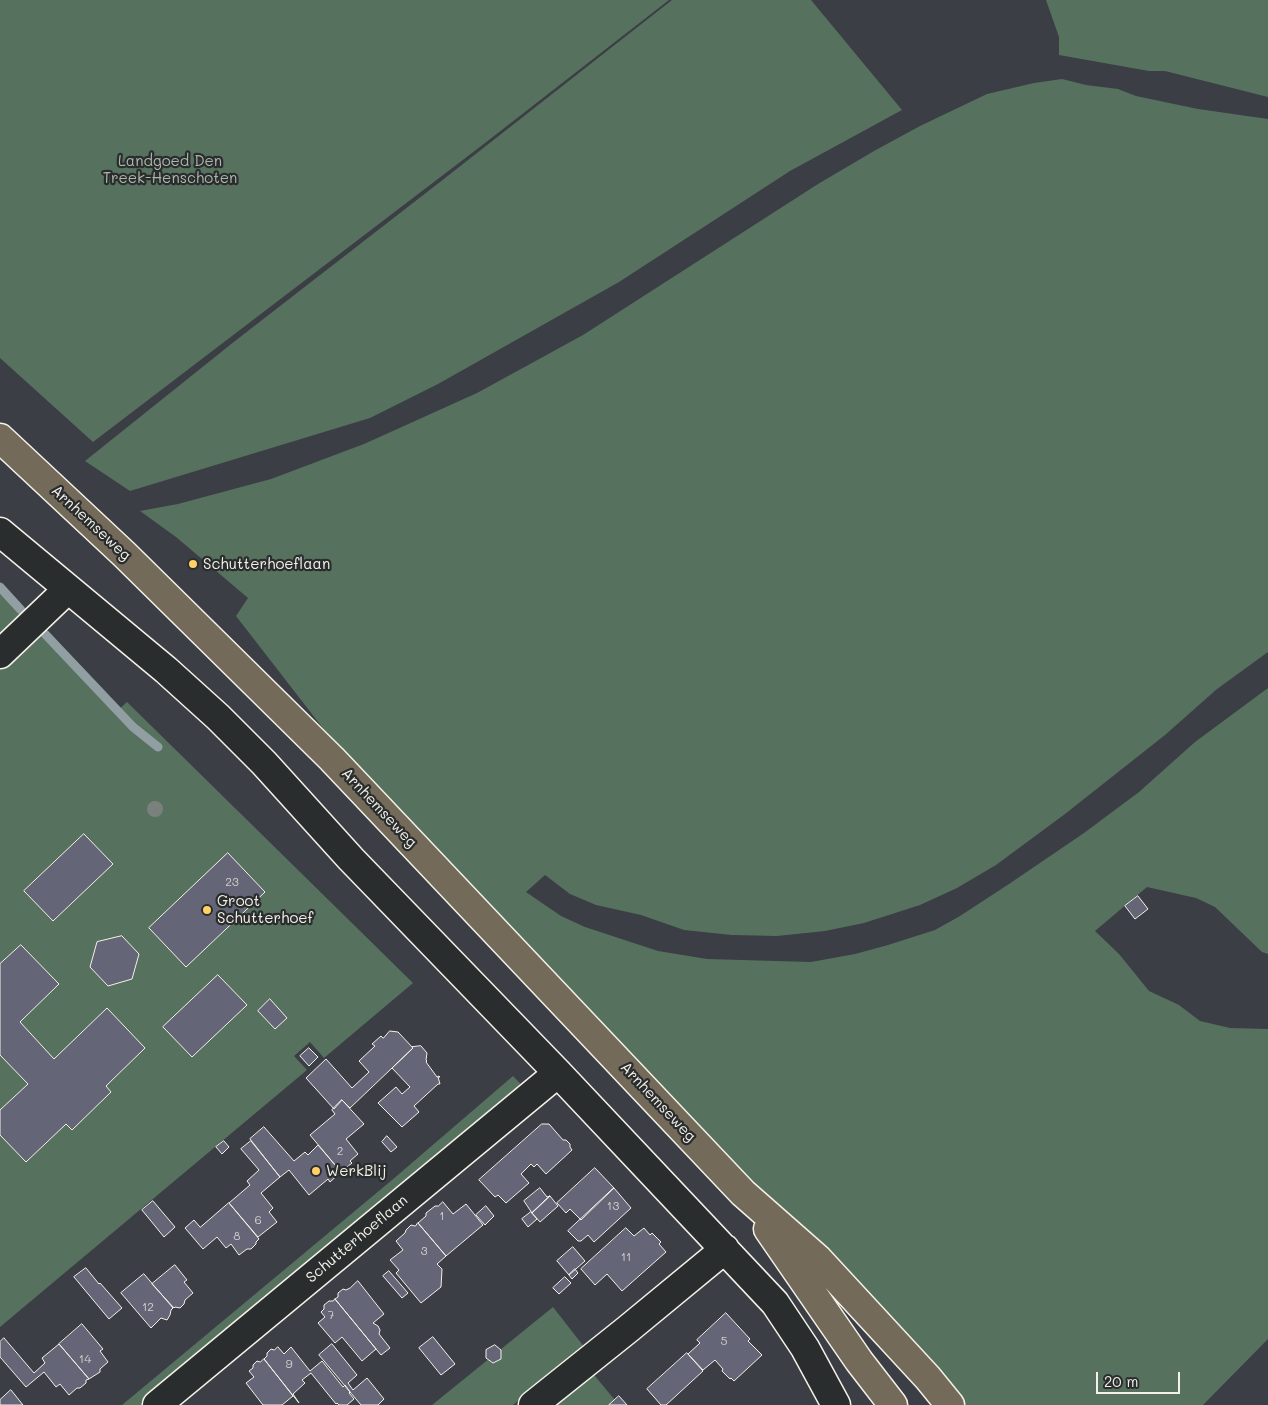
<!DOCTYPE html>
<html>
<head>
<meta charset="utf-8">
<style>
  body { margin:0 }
  #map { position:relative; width:1268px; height:1405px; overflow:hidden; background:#3b3e44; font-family:Mali,sans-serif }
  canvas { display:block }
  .scale { position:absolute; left:1096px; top:1372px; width:84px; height:22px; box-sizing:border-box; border:2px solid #f4f1e8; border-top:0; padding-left:6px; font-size:15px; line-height:18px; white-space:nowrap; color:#f4f1e8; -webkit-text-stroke:4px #2a2d2e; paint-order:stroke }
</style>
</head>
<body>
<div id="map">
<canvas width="1268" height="1405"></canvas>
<div class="scale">20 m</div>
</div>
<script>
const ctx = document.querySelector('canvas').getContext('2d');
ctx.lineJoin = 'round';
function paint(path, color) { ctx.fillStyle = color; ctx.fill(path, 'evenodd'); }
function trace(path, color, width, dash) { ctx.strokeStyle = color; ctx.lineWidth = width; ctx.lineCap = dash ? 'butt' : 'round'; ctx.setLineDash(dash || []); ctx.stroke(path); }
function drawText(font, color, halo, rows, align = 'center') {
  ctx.font = font + ' Mali,sans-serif'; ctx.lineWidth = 4.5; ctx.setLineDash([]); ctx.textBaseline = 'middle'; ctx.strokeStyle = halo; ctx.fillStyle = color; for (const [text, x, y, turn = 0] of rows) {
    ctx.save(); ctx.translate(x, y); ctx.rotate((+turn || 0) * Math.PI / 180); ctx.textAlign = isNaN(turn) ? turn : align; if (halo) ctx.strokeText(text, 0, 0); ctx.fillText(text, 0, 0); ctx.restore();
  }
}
paint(new Path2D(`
  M0,0H669L485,143L93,442L0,358Z
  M672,0H811L902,110L790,171L619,282L438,384L370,418L130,491L85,461L235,341L440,182Z
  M1046,0H1268V97L1165,71H1149L1059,55V37Z
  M1062,79L1086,85L1118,89L1136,96L1198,109L1268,119V652L1217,689L1165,735L1065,814L996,865L957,888L920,905L864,923L825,931L777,936L732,935L684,930L641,915L596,905L570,894L545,875L526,892L561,916L585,927L658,951L707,959L811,962L855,954L888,945L935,930L960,916L1009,884L1084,833L1139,792L1195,742L1268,688V954L1262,952L1215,907L1196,898L1147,887L1095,931L1119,954L1149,991L1179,1005L1200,1021L1230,1028L1268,1029V1339L1203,1405H963L447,862L322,727L236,616L248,598L176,537L140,511L178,504L271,479L364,444L477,393L583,335L818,184L874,151L920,126L987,94L1034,83Z
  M0,593L115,713L127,702L413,983L324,1058L310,1042L294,1056L307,1070L0,1327Z
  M513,1076L542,1106L489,1147L178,1405H122L392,1180Z
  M553,1307L585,1348L513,1405H432Z
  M590,1370L619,1405H545Z`), '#57715f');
trace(new Path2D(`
  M0,587L21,610
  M45,634L133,727L158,747`), '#919fa2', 9);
const building = new Path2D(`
  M84,834L113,864L53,921L24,891Z
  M228,853L265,892L186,967L149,928Z
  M1138,896L1148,909L1135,919L1125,906Z
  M122,936L139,954L132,979L108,986L90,967L97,942Z
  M21,945L59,984L20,1022L54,1059L107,1008L145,1048L106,1086L111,1092L72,1130L66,1124L26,1162L0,1135V1110L28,1084L0,1055V964Z
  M218,975L247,1005L192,1057L163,1027Z
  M270,999L287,1018L275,1029L258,1011Z
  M390,1031L398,1032L413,1048L350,1108L342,1100L334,1109L306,1078L326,1059L352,1088L369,1072L359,1061L375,1046L372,1044L381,1036L383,1038Z
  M421,1046L427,1053L426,1060L427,1061L426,1062L437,1077L439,1076L440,1077H438L440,1084H438L414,1106L419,1112L402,1127L378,1103L396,1087L402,1094L410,1087L392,1068L413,1048L412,1047Z
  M309,1048L318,1057L309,1066L300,1056Z
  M342,1100L364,1124L346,1139L358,1154L350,1161L352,1163L341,1172L310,1135L335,1114L332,1110Z
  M542,1124H549L563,1140H566L570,1144V1147L572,1150L546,1174L537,1164L534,1167L531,1164L521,1174L529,1183L506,1203L498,1195L495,1197L479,1180Z
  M264,1127L294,1161L305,1152L308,1155L318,1145L341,1172L330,1182L328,1179L309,1195L289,1170L280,1177L250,1139Z
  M387,1136L397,1147L391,1152L382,1142Z
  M224,1141L229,1147L222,1154L216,1147Z
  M251,1141L280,1177L261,1193L273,1208L269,1212L277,1222L258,1237L229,1203L250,1185L247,1181L259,1170L241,1149Z
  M595,1168L614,1188L581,1220L570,1209L566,1213L557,1203Z
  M540,1188L547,1197L550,1196L532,1213L524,1201Z
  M614,1188L631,1208L594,1242L588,1235L581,1241H578L568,1231Z
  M550,1196L558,1206L540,1222L532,1213Z
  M153,1201L175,1227L164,1237L142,1210Z
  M443,1202L453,1214L466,1204L483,1225L446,1256L418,1223L426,1216V1213L435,1206H438Z
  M229,1203L259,1239L256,1242V1244L251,1249H247L239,1255L231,1244L226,1248L217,1237L203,1249L185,1228L194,1220L200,1227Z
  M486,1206L494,1216L485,1225L476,1215Z
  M531,1212L537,1219L528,1227L522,1219Z
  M418,1223L446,1256L437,1264L442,1269L441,1287L421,1303L396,1273L399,1270L390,1260L403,1250L396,1241L405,1233L406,1230L411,1225L415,1226Z
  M626,1228L634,1236L644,1228L650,1235L652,1233L661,1242L659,1244L666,1252L622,1291L607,1274L595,1285L581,1269Z
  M573,1247L585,1261L569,1275L557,1261Z
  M175,1265L187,1280L184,1282L193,1293L185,1300L184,1304L180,1308L175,1307L174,1308L152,1284Z
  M86,1268L99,1284L100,1283L122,1308L109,1319L74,1277Z
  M575,1269L578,1273L572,1279L569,1275Z
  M389,1271L408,1293L402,1298L383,1276Z
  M144,1274L173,1308L171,1310L170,1315L167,1320L161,1318L151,1328L121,1293Z
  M565,1277L571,1283L559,1294L553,1288Z
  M358,1281L384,1314L373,1323L378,1326L380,1330L379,1334L390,1348L381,1355L335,1299L338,1297V1293L343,1289L346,1290L350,1288Z
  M335,1299L376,1349L362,1361L342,1337L335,1343L318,1323L325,1317L321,1312L324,1309V1305L329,1301H333Z
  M726,1313L750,1339L748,1341L762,1355L734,1381L731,1378L730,1379L722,1371L723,1369L715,1360L703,1370L688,1354L700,1343L697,1340Z
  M82,1324L103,1349L100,1351L108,1362L100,1369V1372L89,1379L59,1344Z
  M433,1337L455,1364L441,1375L419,1348Z
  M4,1338L34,1373L45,1363L42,1358L59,1344L89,1379L86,1380V1383L80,1388H77L69,1395L60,1384L56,1387L44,1372L26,1387L0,1357V1342Z
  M332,1344L357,1375L348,1383L353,1390L367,1378L384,1399L378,1405H361L319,1355Z
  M495,1345L501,1350V1359L493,1363L486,1358V1350Z
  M278,1347L284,1354L291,1347L310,1371L322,1361L343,1387L345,1385L350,1392L349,1393L354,1399L347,1405H339L337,1403L336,1404L311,1373L302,1380L305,1383L293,1394L299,1403L264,1359L267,1356V1353L271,1349L274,1350Z
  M687,1353L703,1371L666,1405H661L647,1389Z
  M264,1359L293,1396L282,1405H263L246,1383L254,1377L249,1371L253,1368V1365L257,1361L260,1362Z
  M11,1390L23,1405H0V1400Z
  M619,1396L627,1405H609Z`);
paint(building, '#646577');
trace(building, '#f4f1e8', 1);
const minor = new Path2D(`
  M0,532L166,670L218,717L264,763L351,859L558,1073L775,1303L805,1348L836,1405
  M0,654L68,589
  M157,1405L558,1073
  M533,1405L628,1329L725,1249`);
const major = new Path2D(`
  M0,438L124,554L332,759L743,1193L818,1259L928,1378L950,1405
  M768,1229L859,1361L893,1405`);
trace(minor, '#f4f1e8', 31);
trace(major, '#f4f1e8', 31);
trace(minor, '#2a2d2e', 28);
trace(major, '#746a5a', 28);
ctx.fillStyle = '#7a817c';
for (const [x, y] of [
  [155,809]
]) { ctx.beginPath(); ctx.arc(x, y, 8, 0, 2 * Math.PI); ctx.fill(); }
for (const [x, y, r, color] of [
  [193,564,5,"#ffd166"],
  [207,910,5,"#ffd166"],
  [316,1171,5,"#ffd166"]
]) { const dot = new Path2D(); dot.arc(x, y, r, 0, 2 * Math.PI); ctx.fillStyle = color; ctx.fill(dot); trace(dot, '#2a2d2e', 2); }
drawText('12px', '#d0cecc', null, [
  ["23",232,882],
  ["2",340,1151],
  ["13",613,1206],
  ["1",442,1216],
  ["6",258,1220],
  ["8",237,1236],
  ["3",424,1251],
  ["11",626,1257],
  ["12",148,1307],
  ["7",331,1315],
  ["5",724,1341],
  ["14",85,1359],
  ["9",289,1364]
]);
drawText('15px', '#adb7aa', '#2a2d2e', [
  ["Landgoed Den",170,161],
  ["Treek-Henschoten",170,178]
]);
drawText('15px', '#f4f1e8', '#2a2d2e', [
  ["Arnhemseweg",91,523,43],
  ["Arnhemseweg",379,808,47],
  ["Arnhemseweg",658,1102,47],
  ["Schutterhoeflaan",357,1239,-40]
]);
drawText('15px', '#f4f1e8', '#2a2d2e', [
  ["Schutterhoeflaan",203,564],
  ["Groot",217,901],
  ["Schutterhoef",217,918],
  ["WerkBlij",326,1171]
], 'left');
</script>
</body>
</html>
